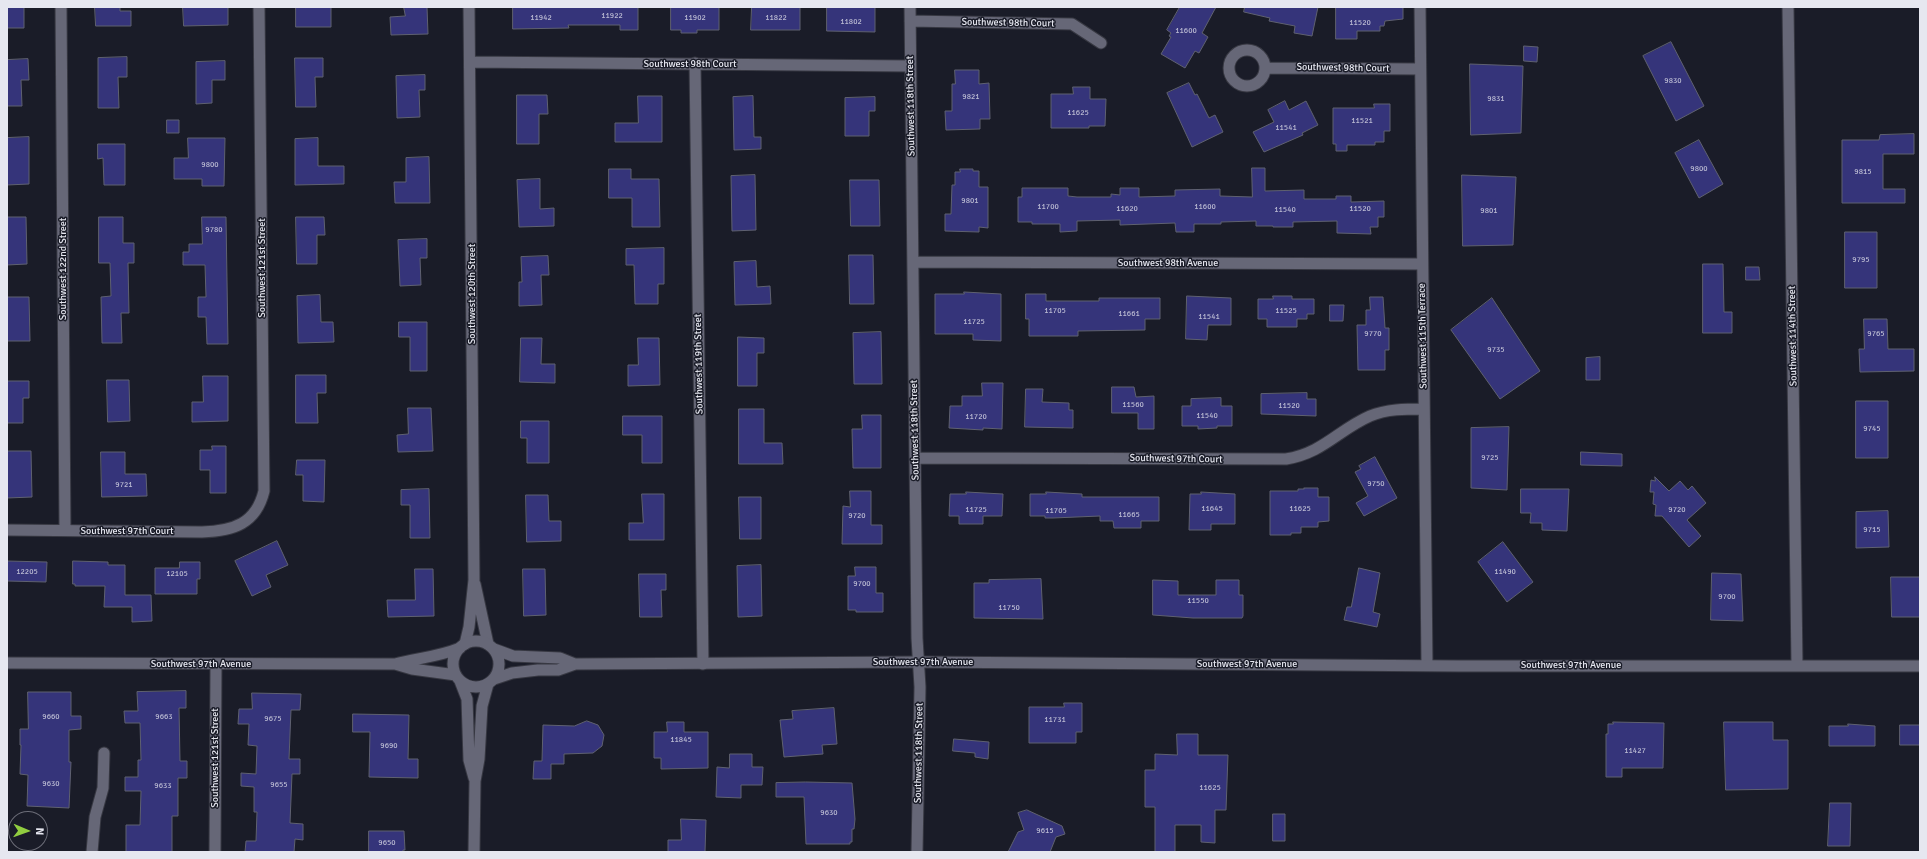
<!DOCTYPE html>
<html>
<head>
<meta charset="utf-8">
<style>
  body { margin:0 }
  #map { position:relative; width:1927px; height:859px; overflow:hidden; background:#1a1c28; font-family:Signika,sans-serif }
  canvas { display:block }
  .frame { position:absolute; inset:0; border:8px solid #e6e7f0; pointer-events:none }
  .north { position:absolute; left:8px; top:811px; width:40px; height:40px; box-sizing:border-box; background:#1a1c28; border:1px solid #6c6d78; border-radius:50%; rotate:92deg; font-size:11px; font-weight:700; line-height:16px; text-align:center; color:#e6e7f0 }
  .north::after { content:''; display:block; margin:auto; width:14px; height:18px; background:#91cd40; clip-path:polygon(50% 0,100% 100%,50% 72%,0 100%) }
</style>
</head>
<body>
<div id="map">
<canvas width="1927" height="859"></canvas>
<div class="frame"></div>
<div class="north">N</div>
</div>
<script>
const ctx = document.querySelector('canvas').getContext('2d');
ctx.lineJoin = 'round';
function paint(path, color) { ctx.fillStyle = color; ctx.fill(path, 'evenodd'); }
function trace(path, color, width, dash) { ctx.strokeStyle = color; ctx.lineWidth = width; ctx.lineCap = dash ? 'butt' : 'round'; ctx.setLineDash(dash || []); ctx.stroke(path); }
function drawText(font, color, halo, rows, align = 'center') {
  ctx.font = font + ' Signika,sans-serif'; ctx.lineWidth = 3; ctx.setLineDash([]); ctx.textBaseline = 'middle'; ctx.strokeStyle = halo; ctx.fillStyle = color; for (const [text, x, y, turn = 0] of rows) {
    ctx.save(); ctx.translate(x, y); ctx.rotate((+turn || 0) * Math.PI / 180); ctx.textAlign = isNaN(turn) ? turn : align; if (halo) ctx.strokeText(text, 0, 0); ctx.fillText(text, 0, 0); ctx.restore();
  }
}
const building = new Path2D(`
  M7,7H24V28H7Z
  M95,7H120V11H131V26H96Z
  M183,7H228V25L184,26Z
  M296,7H331V27H296Z
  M404,7H427L428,34L391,35L390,17L405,16Z
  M513,7H638V30H620V25H568L569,28L513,29Z
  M671,7H719V30H697V33H681V30H671Z
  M752,7H800V30H751Z
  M827,7H875V32L827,31Z
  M1180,7H1216L1202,33L1208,37L1199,53L1195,51L1185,68L1161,54L1171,37L1169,36L1171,33L1167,30Z
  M1245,7H1318L1312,36L1294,33L1295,26L1269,21L1270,18L1244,12Z
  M1336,7H1403V19L1385,21L1384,26H1380V31H1357V39H1336Z
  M1671,42L1704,106L1676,121L1643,56Z
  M1524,46L1538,47L1537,62L1524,61Z
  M127,57V77H118L119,108H98V58Z
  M295,58H323V77H315L316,107H296Z
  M28,59L29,80H21L22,106H7V60Z
  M225,61V80H212V103L196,104V62Z
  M1470,64L1523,66L1521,133L1471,135Z
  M955,70H979V84L989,83L990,119H980V129L946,130L945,111H952V84H955Z
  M425,75V90H419L420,117L397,118L396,76Z
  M1189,83L1195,95L1197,94L1209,118L1215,115L1223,132L1192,147L1167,93Z
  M1073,87H1090V99H1106L1105,126H1089V128H1051V94H1073Z
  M517,95H547L548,114H539V144H517Z
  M638,96H662V142H615V123H638Z
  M753,96L754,137H761V149L734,150L733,97Z
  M875,97V111H869V136H845V98Z
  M1285,101L1289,110L1306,101L1318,125L1302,133L1303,135L1264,152L1253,132L1274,122L1268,110Z
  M1374,104H1390V131H1384V142H1375V145H1347V151H1336V144H1333V108H1374Z
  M167,120H179V133H167Z
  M1914,134V154H1883V189H1905V203H1842V140H1879L1880,135Z
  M29,137V184L7,185V138Z
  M188,138H225L224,186H202V179H174V158H188Z
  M318,138V166H344V184L295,185V139Z
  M1699,140L1723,184L1699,198L1675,153Z
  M98,144H125V185H104L103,158L98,159Z
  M429,157L430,203H395L394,182H406V158Z
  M1252,168H1265V191L1304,190V199H1336V196H1351V202L1384,201V217H1378V227H1370L1371,234L1337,233V221L1293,222V227H1273V226H1256V221L1221,222V224H1194V232H1176L1175,223L1120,225V220L1077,221V231L1060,232V224H1032V222H1018V197H1022V188H1068V196L1077,197H1111V194L1120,195V188H1139V197L1175,196V190L1220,189V196L1252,197Z
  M609,169H631V179H659L660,227H632V198H609Z
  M960,169H973V171H979V187H988V228L979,227V232L945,231V214H951L952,185H955V172H960Z
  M755,175L756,230L732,231L731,176Z
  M1462,175L1516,177L1513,245L1463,246Z
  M540,179V209L554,208V226L519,227L517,180Z
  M850,180H879L880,226H851Z
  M7,217H26L27,264L7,265Z
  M99,217H123V243H134V263H128L129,313H121L122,343H102L101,297L111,296L110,263H99Z
  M202,217H226L228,344H207L206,317H198V297H206L205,265H183V252H189V244H202Z
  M296,217H324L325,235H317V264H297Z
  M1845,232H1877V288H1845Z
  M427,239V258H420L421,285L400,286L398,240Z
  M664,248V284H658V304H635L634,265H626V249Z
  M849,255H873L874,304H850Z
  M548,256L549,275H541L542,305L519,306V282H522L521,257Z
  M756,261L757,287L770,286L771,304L735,305L734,262Z
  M1703,264H1723L1724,312H1732V333H1703Z
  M1746,267H1759L1760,280H1746Z
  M964,292L1001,294V341L973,340V334H935V294H964Z
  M1026,294H1046V301H1099V298H1160V319H1145V330L1078,331V336H1029V319H1026Z
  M320,295L321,322H333L334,342L298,343L297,296Z
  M1187,296L1231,298V325H1208L1207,340L1186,339Z
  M1273,296H1292V299H1314V314H1307V319H1297V327H1267V319H1258V299H1273Z
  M7,297H29L30,341H7Z
  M1370,297H1383L1385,328H1389V350H1385V370H1358L1357,325H1366V310H1370Z
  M1492,298L1540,371L1500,399L1451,330Z
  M1330,305H1344L1343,321H1330Z
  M1864,319H1887L1888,349H1914V371L1860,372L1859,349H1864Z
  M399,322H427V371H410V337H399Z
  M881,332L882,384H854L853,333Z
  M738,337L764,338V353H757V386H738Z
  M521,338H542L541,364H555V383L520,382Z
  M638,338H659L660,385L628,386V365H638Z
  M1600,357V380H1586V358Z
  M296,375H326V393H317L318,423H296Z
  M203,376H228V421L192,422V402H203Z
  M107,380H129L130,421L108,422Z
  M7,381H29V398H23V423H7Z
  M982,383H1003L1002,429L983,428V430L949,428L950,406H962V396H982Z
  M1112,387H1134L1136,397L1154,396V429H1138V413H1112Z
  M1026,389H1043L1042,402L1069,403V410H1073V428L1025,427Z
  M1307,393V399H1316V416L1261,414V394Z
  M1221,398V406H1232V426H1217V428L1198,429V426H1182V406H1191V399Z
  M1856,401H1888V458H1856Z
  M408,408H431L433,451L398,452L397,435L408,434Z
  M739,409H764V443H782L783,464H739Z
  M862,415H881V468H853L852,429H862Z
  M623,416H662V463H642V435H623Z
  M521,421H549V463H527V438H521Z
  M1509,427L1507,490L1471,488V428Z
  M212,446H226V493H210V470H200V450H212Z
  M7,451H31L32,497L7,498Z
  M101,452H125V474H146L147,496L102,497Z
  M1581,452L1622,454V466L1581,465Z
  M1375,457L1397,498L1364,516L1356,503L1368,496L1355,472L1361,469L1359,466Z
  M297,460H325L324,502L303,501V475H296Z
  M1655,477L1669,491L1680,481L1688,490L1692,486L1706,503L1687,520L1701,536L1689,547L1662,516H1655L1656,505L1653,504L1654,492H1650L1651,480L1655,481Z
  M1304,488H1318V497H1329V521L1318,522V527H1301V533H1291V535H1270V491H1298V489H1304Z
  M429,489L430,538H410V505H401V490Z
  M1521,489H1569L1567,531L1542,530V523H1530L1531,513H1521Z
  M850,491H871V525H882V544H842L843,506L850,507Z
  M966,492L1003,494L1002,516H983V524H959V516H949L950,494H966Z
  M1046,492L1082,494V497H1159V521H1141V528H1114L1113,521H1100V516L1053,518H1045V516H1030V494H1046Z
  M1201,492L1235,494V524H1211V530H1189L1190,494H1201Z
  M642,494H664V540H629V523H643Z
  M526,495H548L549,521H561V541L527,542Z
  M739,497H761V539H740Z
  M1888,511L1889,547L1856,548V512Z
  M277,541L288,565L266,575L271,587L252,596L235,561Z
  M1503,542L1533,582L1507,602L1478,562Z
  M7,561L47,562L46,582L7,581Z
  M73,561L108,562V565H125V595H151L152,621L132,622V607H104L105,586H75V584H73Z
  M180,562H200V579H197V594H155V568H179Z
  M761,565L762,616L738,617L737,566Z
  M855,567H876V593H883V612H856V610H848V576H855Z
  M1359,568L1380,573L1373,612L1380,614L1377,627L1344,620L1347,607H1351Z
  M415,569H433L434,616L388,617L387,600H415Z
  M523,569H545L546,615L524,616Z
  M1712,573L1741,574L1743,621L1711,620Z
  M639,574H666V590H661L662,617H640Z
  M1891,577H1920V617H1892Z
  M1041,579L1043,619L974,618V583H989V580Z
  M1153,580L1178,581V595H1216V580H1239V595H1243V616L1242,618H1193L1153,615Z
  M186,691V708H179L180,761H187V778H178V816H172V852H126V825H140L141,791H125V777H138V760H141L140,723H125L124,711H138L137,692Z
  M28,692H71V716H81V729L69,730V762H71L69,808L27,806L28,775L20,774L21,745H20V729H28Z
  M252,693L301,694L300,710H291L289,759H300V774H292L290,823L303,824V840L295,839L294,852H245L246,841H256L257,812H254V787L241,786V773L256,774L257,746L248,745L249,724H238L239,709H252Z
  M1064,703H1082V732H1076V743H1029V707H1064Z
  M834,708L837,744L822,745L823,754L784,757L780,720L793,719L792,711Z
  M353,714L409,715L408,759H418V778L369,777L370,732H353Z
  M587,721L598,725L604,735L602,746L593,753L564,754V764H551V779H533L534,761H542L543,725L574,726Z
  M667,722H684V732H708V768L661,769V758H654V732H667Z
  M1613,722L1664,723L1663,768H1622V777H1606V734H1608V724H1613Z
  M1724,722H1773V740H1788V789L1726,790Z
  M1848,724L1875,726V746H1829V726H1848Z
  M1900,725H1920V745H1900Z
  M1177,734H1198V755H1228L1226,810H1215V843L1201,842V825H1175V852H1155V807H1145V770H1155V754L1177,755Z
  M954,739L989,742L988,759L975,757V753L953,751Z
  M730,754H752V767H763L762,785H741V798L716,797L717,767L729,768Z
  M806,782L852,783L855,819L854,829H852V842H850V844H806L804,797H776V783Z
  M1830,803H1851L1850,846H1828Z
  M1027,810L1062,826L1065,834L1056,837L1050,852H1008L1018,832L1024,830L1018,813Z
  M1273,814H1285V841H1273Z
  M681,819L706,820L705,852H668V840H681Z
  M369,831H404L405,850H403V852H369Z`);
paint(building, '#35347a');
trace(building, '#5f6170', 1);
const minor = new Path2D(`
  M61,7L65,530
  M910,7L917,638L920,687L917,852
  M1420,7L1427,665
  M1788,7L1797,665
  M910,21L1072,24L1101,43
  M1229 68a18 18 0 1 1 36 0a18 18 0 1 1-36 0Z
  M470,62L910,66
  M695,63L703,664
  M1265,68L1420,69
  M913,262L1422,264
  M916,458L1286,459C1323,453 1338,430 1370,416C1387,409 1405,409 1424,409
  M7,530L202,532C233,531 256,524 264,491L259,7
  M475,584L488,644
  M465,644L469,627L474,580L469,7
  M92,852L95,817L103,788L104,753
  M215,852L216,664`);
const tertiary = new Path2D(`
  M453 664a23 23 0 1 1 46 0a23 23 0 1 1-46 0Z
  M494,649L513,656L560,658L575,664
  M7,663L395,664C417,658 438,657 460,648
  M395,664L412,669L456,675
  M494,679L512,673L538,670H558L575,664L919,662L1459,666H1920
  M460,681L467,699L469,760L474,778
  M474,852L475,781L479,759L482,706L488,684`);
trace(minor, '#373842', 13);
trace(tertiary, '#373842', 13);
trace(minor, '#666777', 11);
trace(tertiary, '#666777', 11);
drawText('8px', '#babad2', null, [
  ["11922",612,16],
  ["11942",541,18],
  ["11902",695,18],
  ["11822",776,18],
  ["11802",851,22],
  ["11520",1360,23],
  ["11600",1186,31],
  ["9830",1673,81],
  ["9821",971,97],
  ["9831",1496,99],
  ["11625",1078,113],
  ["11521",1362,121],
  ["11541",1286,128],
  ["9800",210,165],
  ["9800",1699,169],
  ["9815",1863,172],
  ["9801",970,201],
  ["11700",1048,207],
  ["11600",1205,207],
  ["11620",1127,209],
  ["11520",1360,209],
  ["11540",1285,210],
  ["9801",1489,211],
  ["9780",214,230],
  ["9795",1861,260],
  ["11705",1055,311],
  ["11525",1286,311],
  ["11661",1129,314],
  ["11541",1209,317],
  ["11725",974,322],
  ["9770",1373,334],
  ["9765",1876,334],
  ["9735",1496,350],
  ["11560",1133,405],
  ["11520",1289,406],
  ["11540",1207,416],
  ["11720",976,417],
  ["9745",1872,429],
  ["9725",1490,458],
  ["9750",1376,484],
  ["9721",124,485],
  ["11645",1212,509],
  ["11625",1300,509],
  ["11725",976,510],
  ["9720",1677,510],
  ["11705",1056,511],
  ["11665",1129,515],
  ["9720",857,516],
  ["9715",1872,530],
  ["12205",27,572],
  ["11490",1505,572],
  ["12105",177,574],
  ["9700",862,584],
  ["9700",1727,597],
  ["11550",1198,601],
  ["11750",1009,608],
  ["9660",51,717],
  ["9663",164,717],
  ["9675",273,719],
  ["11731",1055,720],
  ["11845",681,740],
  ["9690",389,746],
  ["11427",1635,751],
  ["9630",51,784],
  ["9655",279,785],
  ["9633",163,786],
  ["11625",1210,788],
  ["9630",829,813],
  ["9615",1045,831],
  ["9650",387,843]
]);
drawText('10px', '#e6e7f0', '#1a1c28', [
  ["Southwest 98th Court",1008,23,1],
  ["Southwest 98th Court",690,64],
  ["Southwest 98th Court",1343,68,1],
  ["Southwest 118th Street",911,106,-91],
  ["Southwest 98th Avenue",1168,263],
  ["Southwest 121st Street",262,268,-90],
  ["Southwest 122nd Street",63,269,-90],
  ["Southwest 120th Street",472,294,-90],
  ["Southwest 115th Terrace",1423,336,-91],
  ["Southwest 114th Street",1793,336,-91],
  ["Southwest 119th Street",699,364,-91],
  ["Southwest 118th Street",915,430,-91],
  ["Southwest 97th Court",1176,459,1],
  ["Southwest 97th Court",127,531],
  ["Southwest 97th Avenue",923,662],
  ["Southwest 97th Avenue",201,664],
  ["Southwest 97th Avenue",1247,664],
  ["Southwest 97th Avenue",1571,665],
  ["Southwest 118th Street",919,753,-89],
  ["Southwest 121st Street",215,758,-90]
]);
</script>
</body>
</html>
